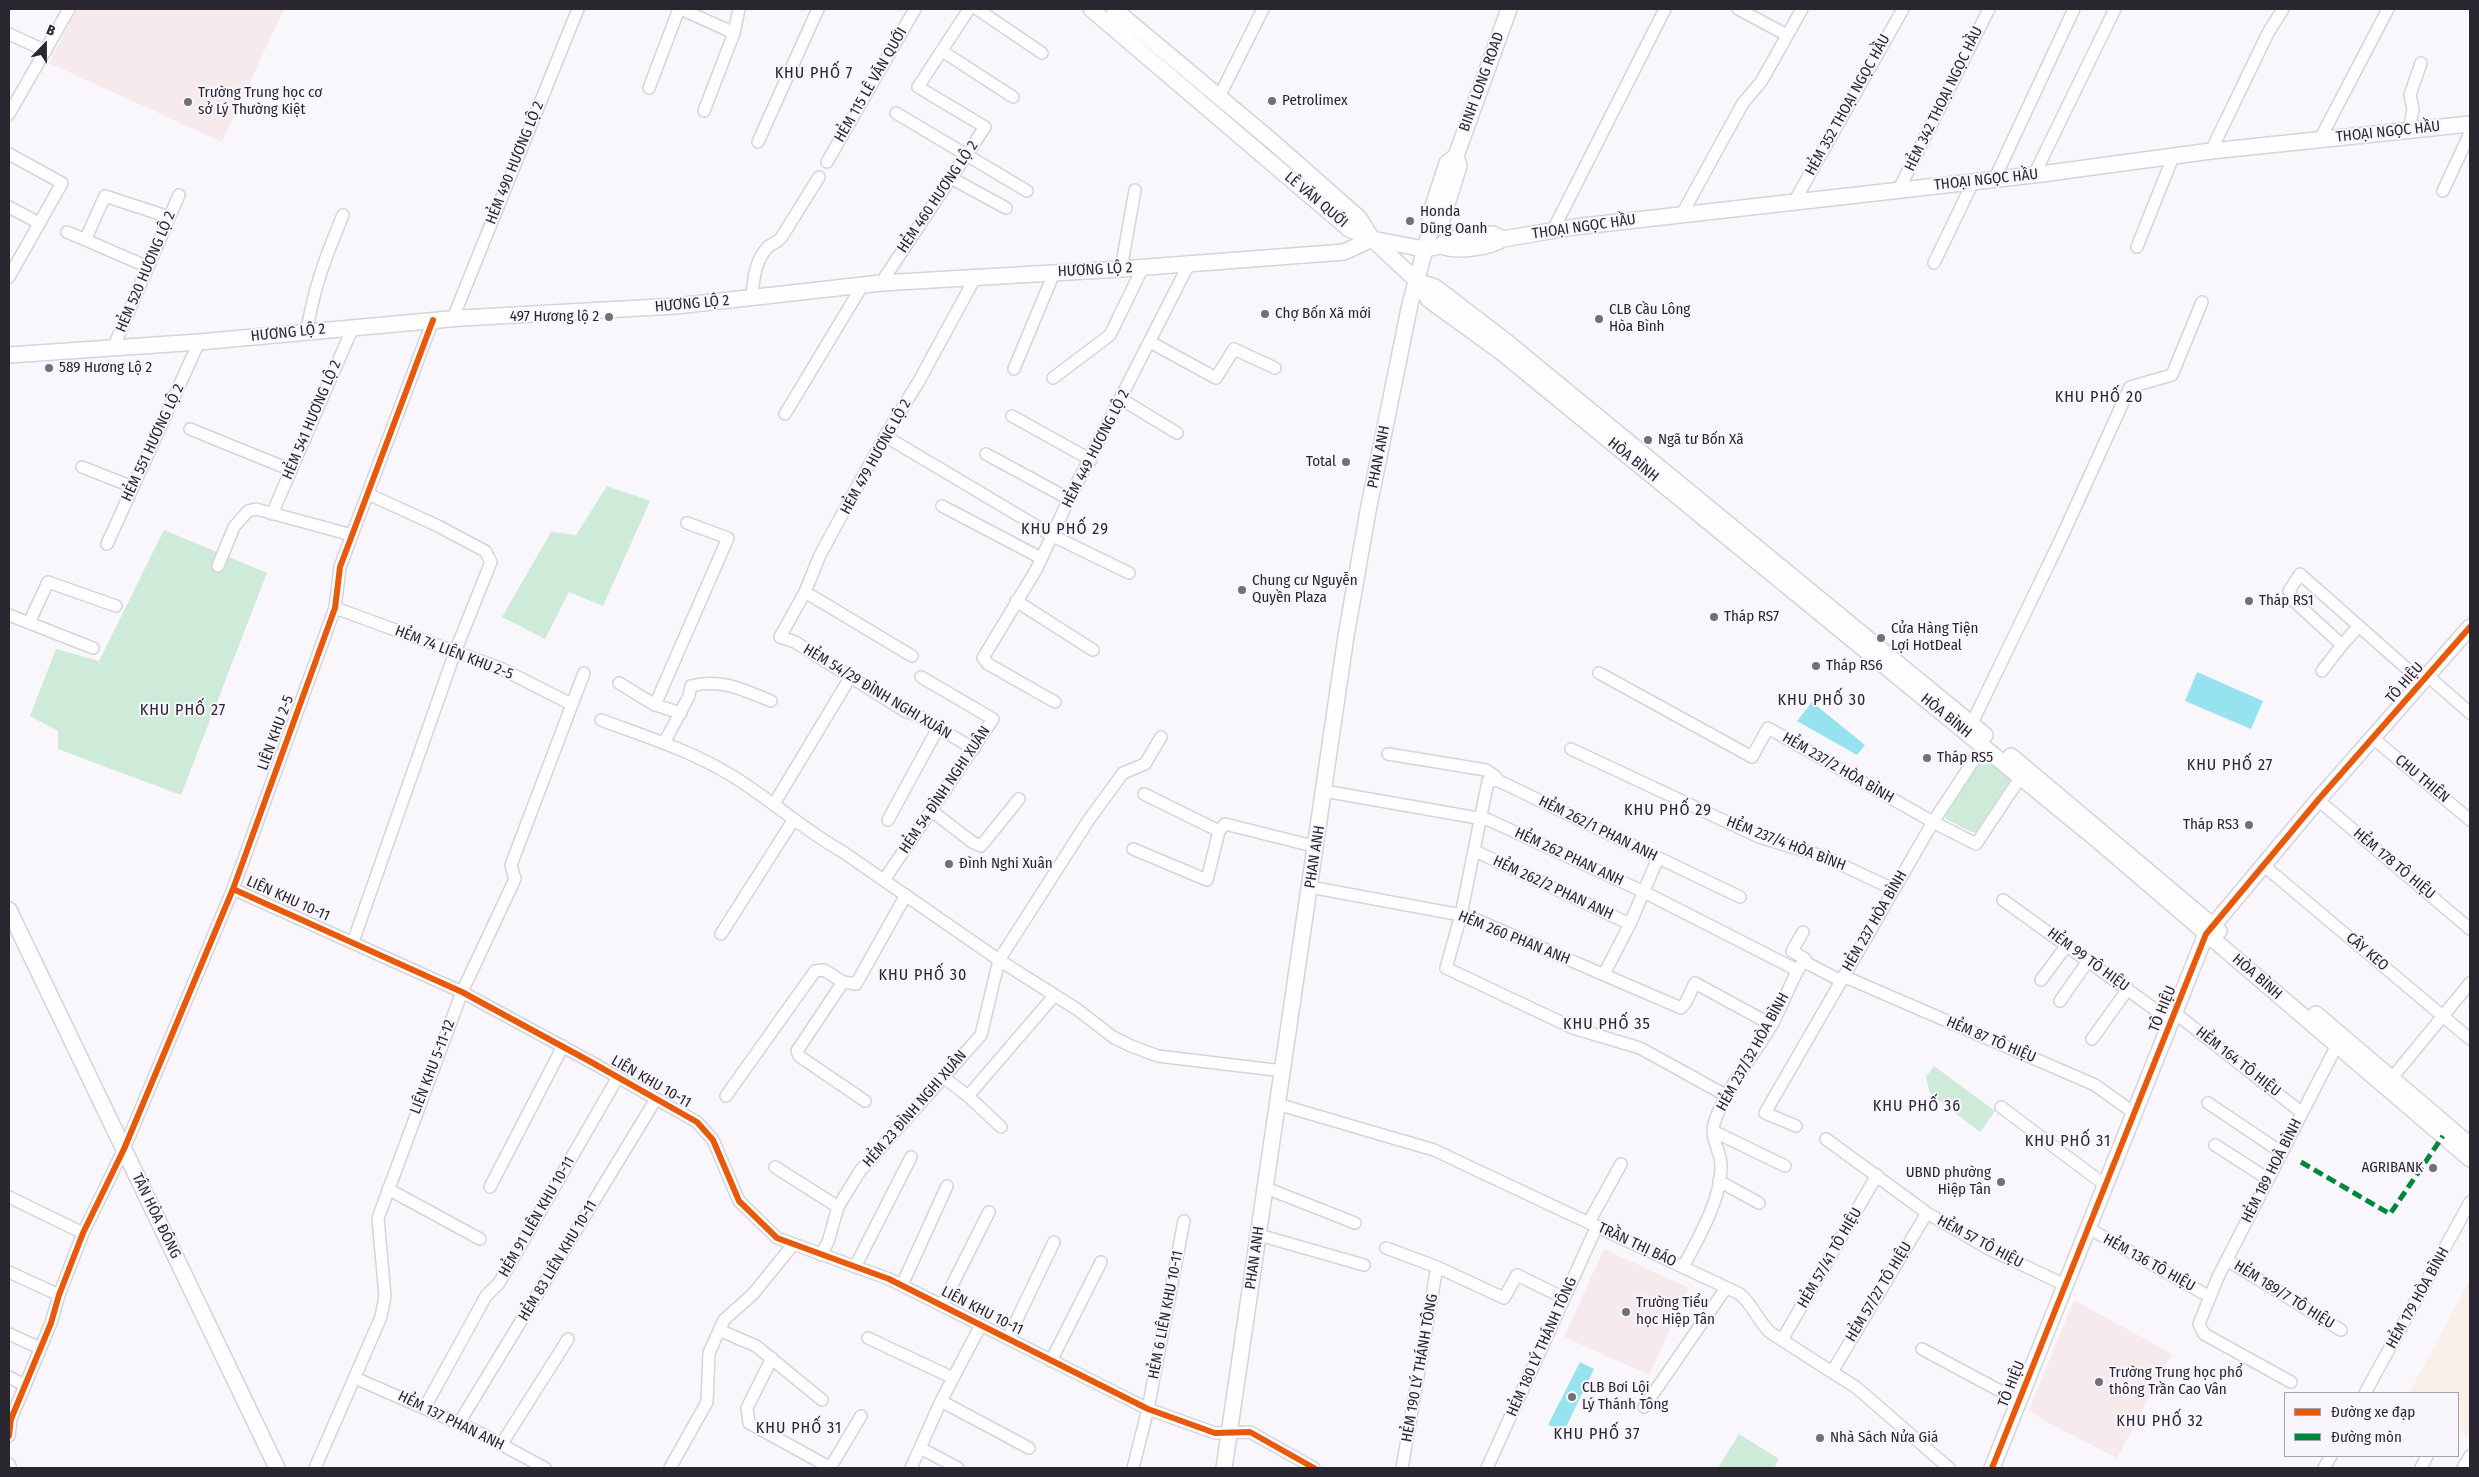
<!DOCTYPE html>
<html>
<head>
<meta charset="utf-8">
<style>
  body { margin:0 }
  #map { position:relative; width:2479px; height:1477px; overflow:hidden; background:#f9f7fb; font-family:"Fira Sans Condensed",sans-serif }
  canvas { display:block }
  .frame { position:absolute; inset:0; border:10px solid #2a2630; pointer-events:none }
  .legend { position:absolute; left:2284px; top:1392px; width:175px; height:65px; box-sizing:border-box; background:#f8f6fc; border:1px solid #a6a3aa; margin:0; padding:6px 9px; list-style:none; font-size:15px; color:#2a2630 }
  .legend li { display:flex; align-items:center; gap:10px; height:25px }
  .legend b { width:25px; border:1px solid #a6a3aa }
  .north { position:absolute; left:20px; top:20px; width:50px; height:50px; -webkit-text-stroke:4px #f8f6fc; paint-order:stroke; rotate:22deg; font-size:14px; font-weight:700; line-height:20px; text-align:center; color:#2a2630 }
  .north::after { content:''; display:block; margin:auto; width:18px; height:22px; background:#2a2630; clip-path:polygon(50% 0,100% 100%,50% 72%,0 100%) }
</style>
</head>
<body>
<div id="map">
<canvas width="2479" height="1477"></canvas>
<div class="frame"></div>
<ul class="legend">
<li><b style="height:6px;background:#e8590c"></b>Đường xe đạp</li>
<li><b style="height:6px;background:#00873e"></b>Đường mòn</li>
</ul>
<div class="north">B</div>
</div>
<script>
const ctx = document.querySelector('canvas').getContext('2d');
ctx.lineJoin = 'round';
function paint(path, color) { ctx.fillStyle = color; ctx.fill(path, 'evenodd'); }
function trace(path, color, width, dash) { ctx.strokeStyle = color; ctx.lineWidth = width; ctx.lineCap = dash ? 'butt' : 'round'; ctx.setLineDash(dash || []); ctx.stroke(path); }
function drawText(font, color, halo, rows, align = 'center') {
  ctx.font = font + ' "Fira Sans Condensed",sans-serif'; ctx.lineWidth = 4; ctx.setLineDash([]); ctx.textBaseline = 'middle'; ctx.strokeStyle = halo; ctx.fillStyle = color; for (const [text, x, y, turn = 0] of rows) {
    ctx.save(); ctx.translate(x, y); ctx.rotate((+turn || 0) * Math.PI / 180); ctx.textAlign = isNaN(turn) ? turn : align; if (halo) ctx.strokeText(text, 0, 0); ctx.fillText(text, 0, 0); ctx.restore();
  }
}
paint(new Path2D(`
  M2470,1280V1438L2458,1430V1393H2409Z`), '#fbefe9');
paint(new Path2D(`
  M77,9H284L222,142L49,63Z
  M1604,1249L1689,1288L1649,1375L1564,1337Z
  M2074,1300L2172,1354L2117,1458L2044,1421L2029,1410Z`), '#f7eaed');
paint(new Path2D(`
  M607,486L650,501L603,606L569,592L545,639L502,617L551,532L576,535Z
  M164,530L267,573L181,795L58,749V731L30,716L56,649L99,661Z
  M1984,755L2014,777L1979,832H1971L1946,819L1945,811Z
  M1934,1066L1995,1111L1980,1132L1930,1094L1926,1077Z
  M1739,1434L1779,1459L1774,1468H1718Z`), '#cdebd8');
paint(new Path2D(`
  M2197,672L2263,701L2251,729L2185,701Z
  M1812,702L1865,745L1857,755L1797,721Z
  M1580,1362L1594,1369L1564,1431L1548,1425Z`), '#96e2ee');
const street = new Path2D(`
  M681,9L734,33
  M977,9L1042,53
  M1738,9L1787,35
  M9,34L46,51
  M942,51L1013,97
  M649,88L679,9
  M1219,97L1263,9
  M704,111L734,33L739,9
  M896,113L1027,191
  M9,114L69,9
  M2409,130L2413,109L2410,95L2421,63
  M2320,139L2388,9
  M758,142L818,9
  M2211,151L2268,33L2283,9
  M9,154L62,183L9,277
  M827,162L915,9
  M2034,175L2115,9
  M951,178L1006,208
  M1994,180L2074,9
  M1899,189L1989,9
  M2443,191L2470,133
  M1794,202L1903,9
  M9,207L39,223
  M1682,214L1743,103L1761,82L1802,9
  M1553,230L1665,9
  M67,232L148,267
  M86,238L105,196L169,217
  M2137,247L2173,157
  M1934,263L1973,182
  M1121,269L1135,190
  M881,283L985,127L918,87L969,9
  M752,298C753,281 755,260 768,247C772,243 777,243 781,238L819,177
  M453,318L578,9
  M307,331C313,290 327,253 343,215
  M1150,342L1216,378L1234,349L1275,368
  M113,348L179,195
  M1014,369L1054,273
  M1053,378L1110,335L1143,267
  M1121,399L1177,433
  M785,414L862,286
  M1012,416L1091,460
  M190,429L291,470
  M885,436L1053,536L1129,573
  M986,454L1069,499
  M82,467L133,487
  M942,506L1041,558
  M272,514L353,327
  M107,544L199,342
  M218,566L234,527L248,511L256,509L352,535
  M805,592L912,656
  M1016,601L1093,650
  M335,608L500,668L571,704
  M9,615L93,648
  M29,623L48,582L116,606
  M2358,627L2342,645L2294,601L2289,591L2300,574L2422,682
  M2322,671L2342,645
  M1599,673L1752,757L1768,728L1933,822L1983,746
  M2428,676L2470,713
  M619,683L655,705L681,713
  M1055,702L988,664L983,658L1036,570L1069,499L1189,264
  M655,705L728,538L687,523
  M601,720C644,736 689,750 729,774C768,797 802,829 843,852L999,960L1078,1010L1113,1037L1131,1046L1158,1056L1283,1071
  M1972,723L2059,543L2130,387L2172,375L2202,302
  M2373,738L2470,820
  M664,743L689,696L691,686C721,678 743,690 771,701
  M974,749L917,715L905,711L795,642L780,637L805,592L820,555L885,436L919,381L975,278
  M1571,749L1759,837L1825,857L1893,889
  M1388,754L1486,770L1495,776L1499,781
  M1324,791L1489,820L1644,892L1797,970
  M1144,794L1219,831
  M2318,800L2470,929
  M774,804L851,676
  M932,811L972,842L981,846L1019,799
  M888,820L938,728
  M1133,849L1207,880L1219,831L1225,824L1317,847
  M1475,851L1630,924
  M2263,865L2470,1039
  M884,880L993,719L921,677
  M1310,887L1461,915L1477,920L1681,1008L1686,1002L1695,983L1772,1025
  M233,889L462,992L591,1062L697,1122L713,1140L739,1201L777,1238L889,1279L1148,1409L1215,1433L1250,1432L1314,1468
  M2003,900L2171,1021
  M1803,932L1792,951L1805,959L1807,963
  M721,934L794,819
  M353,942L455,652L491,562L485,551L438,526L368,494
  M1604,974L1630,924L1658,858
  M1843,976L2095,1085L2134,1113
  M2041,980L2067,945
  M2060,1001L2088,961
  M2175,1013L2301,1112
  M2092,1039L2128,989
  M943,1077L968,1096L1001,1127
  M2387,1084L2470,983
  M726,1096L815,971L824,970L843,982
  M968,1096L1054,996
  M1727,1096L1640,1048L1573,1028L1446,968L1461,915L1488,781H1499L1740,897
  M865,1101L799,1056L797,1051L843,982L856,984L906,895
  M2208,1103L2281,1152
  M1277,1104L1434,1150L1740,1294C1753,1305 1758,1322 1771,1333L1857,1388L1949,1468
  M2001,1107L2105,1185
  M1796,1126L1765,1113L1933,822L1976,844L2024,772
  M1713,1131L1785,1166
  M1826,1139L1927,1213L1989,1249L2065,1285
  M2215,1145L2268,1179
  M775,1167L838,1207
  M1719,1181L1759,1203
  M490,1187L563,1046
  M1266,1188L1355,1223
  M388,1189L480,1239
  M9,1197L83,1233
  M1589,1222L1621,1164
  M2088,1228L2210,1297
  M1259,1235L1364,1265
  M1386,1248L1437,1267L1504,1298L1517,1275L1564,1298
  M821,1255L828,1242L838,1207L860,1171L981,1035L999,960L1088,821L1123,773L1145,764L1161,737
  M2227,1260L2341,1330
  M855,1267L911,1157
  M1683,1267C1698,1239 1722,1198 1721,1165C1721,1151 1710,1139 1714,1124C1722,1094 1755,1054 1771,1026C1783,1006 1789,984 1801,965L1807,963L1841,981
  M9,1272L59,1295
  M902,1285L947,1186
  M942,1305L989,1212
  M719,1330L756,1346L822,1400
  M9,1334L40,1348
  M868,1338L953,1378
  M1008,1338L1054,1242
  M1782,1340L1877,1175
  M1922,1349L2019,1401
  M772,1358L747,1408L749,1423L831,1468
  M1051,1361L1101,1262
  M1832,1372L1927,1213
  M9,1377L24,1385
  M355,1378L474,1430L545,1468
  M2291,1382L2204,1334L2199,1324L2218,1277L2337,1045
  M2365,1393L2470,1202
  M941,1401L1029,1448
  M425,1407L486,1296L499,1283L618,1077
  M1644,1407L1726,1288
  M459,1423L656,1099
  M9,1436L11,1419L51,1323L59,1295L83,1233L124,1149L233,889L335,608L340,567L433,320
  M501,1445L568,1339
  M922,1449L958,1468
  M9,1464L10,1466
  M315,1468L381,1317L385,1296L378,1218L462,992L515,879L511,865L584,673
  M670,1468L707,1402L709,1353L724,1320L753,1294L792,1246
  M830,1468L861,1416
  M911,1468L941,1401L981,1325
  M1133,1468L1148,1409L1184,1221
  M1402,1468L1437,1267
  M1487,1468L1597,1226
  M2324,1468L2331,1456
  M2421,1468L2427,1456
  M2463,1468L2470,1456`);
const secondary = new Path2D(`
  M1091,9L1349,229L1372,239L1424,249L1441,246L1448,239L1493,234L1503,239C1489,248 1456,252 1441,246
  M1114,9L1273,142L1359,218L1372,239L1417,281L1429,300L1501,352L2096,839L2470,1159
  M1430,231L1442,220L1459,166L1456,156
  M1503,239L1574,227L2034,175L2211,151L2470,124
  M1417,281L1435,287L1508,343L1985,735
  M9,355L199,342L461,318L676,306L881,283L1121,269L1344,252L1372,239
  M2011,756L2219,931
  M9,910L277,1468
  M2316,1014L2470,1145
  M1224,1468L1346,636L1368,511L1410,304L1430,231V215L1447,163L1456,156L1509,9
  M1992,1468L2206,934L2318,800L2470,627`);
trace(street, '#d6d3db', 14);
trace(secondary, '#d6d3db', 18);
trace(street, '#fefefe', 11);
trace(secondary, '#fefefe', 15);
trace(new Path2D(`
  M2301,1162L2390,1214L2443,1136`), '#00873e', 5, [10, 5]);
trace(new Path2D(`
  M233,889L462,992L591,1062L697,1122L713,1140L739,1201L777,1238L889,1279L1148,1409L1215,1433L1250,1432L1314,1468
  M9,1436L11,1419L51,1323L59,1295L83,1233L124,1149L233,889L335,608L340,567L433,320
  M1992,1468L2206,934L2318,800L2470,627`), '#e8590c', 6);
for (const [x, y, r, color] of [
  [1272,101,5,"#726f77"],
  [188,102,5,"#726f77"],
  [1410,221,5,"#726f77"],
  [1265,314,5,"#726f77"],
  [609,317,5,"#726f77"],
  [1599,319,5,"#726f77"],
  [49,368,5,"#726f77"],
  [1648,440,5,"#726f77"],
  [1346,462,5,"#726f77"],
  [1242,590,5,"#726f77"],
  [2249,601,5,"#726f77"],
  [1714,617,5,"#726f77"],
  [1881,638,5,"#726f77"],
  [1816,666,5,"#726f77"],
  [1927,758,5,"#726f77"],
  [2249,825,5,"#726f77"],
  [949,864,5,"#726f77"],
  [2433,1168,5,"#726f77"],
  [2001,1182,5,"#726f77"],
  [1626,1312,5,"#726f77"],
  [2099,1382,5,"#726f77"],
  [1572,1397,5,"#726f77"],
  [1820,1438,5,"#726f77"]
]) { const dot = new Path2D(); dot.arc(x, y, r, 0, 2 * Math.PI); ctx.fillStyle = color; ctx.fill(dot); trace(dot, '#f8f6fc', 2); }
drawText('15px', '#2a2630', '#f8f6fc', [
  ["BINH LONG ROAD",1482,82,-70],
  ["HẺM 115 LÊ VĂN QUỚI",871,85,-60],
  ["HẺM 342 THOẠI NGỌC HẦU",1944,99,-64],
  ["HẺM 352 THOẠI NGỌC HẦU",1848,105,-61],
  ["THOẠI NGỌC HẦU",2388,132,-6],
  ["HẺM 490 HƯƠNG LỘ 2",515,163,-68],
  ["THOẠI NGỌC HẦU",1986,180,-6],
  ["HẺM 460 HƯƠNG LỘ 2",938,197,-56],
  ["LÊ VĂN QUỚI",1316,200,40],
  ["THOẠI NGỌC HẦU",1584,227,-8],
  ["HƯƠNG LỘ 2",1095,270,-3],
  ["HẺM 520 HƯƠNG LỘ 2",146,272,-67],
  ["HƯƠNG LỘ 2",692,304,-5],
  ["HƯƠNG LỘ 2",288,333,-6],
  ["HẺM 541 HƯƠNG LỘ 2",312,420,-67],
  ["HẺM 551 HƯƠNG LỘ 2",153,443,-65],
  ["HẺM 449 HƯƠNG LỘ 2",1096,449,-63],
  ["HẺM 479 HƯƠNG LỘ 2",876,457,-61],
  ["PHAN ANH",1379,457,-79],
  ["HÒA BÌNH",1633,460,39],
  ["HẺM 74 LIÊN KHU 2-5",454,653,21],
  ["TÔ HIỆU",2405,683,-49],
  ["HẺM 54/29 ĐÌNH NGHI XUÂN",877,692,31],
  ["HÒA BÌNH",1946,716,39],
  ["LIÊN KHU 2-5",276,733,-70],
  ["HẺM 237/2 HÒA BÌNH",1838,768,30],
  ["CHU THIÊN",2422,779,40],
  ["HẺM 54 ĐÌNH NGHI XUÂN",945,790,-56],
  ["HẺM 262/1 PHAN ANH",1598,829,26],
  ["HẺM 237/4 HÒA BÌNH",1786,844,21],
  ["PHAN ANH",1315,857,-81],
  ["HẺM 262 PHAN ANH",1569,857,25],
  ["HẺM 178 TÔ HIỆU",2394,864,40],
  ["HẺM 262/2 PHAN ANH",1553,888,25],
  ["LIÊN KHU 10-11",288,899,24],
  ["HẺM 237 HÒA BÌNH",1875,921,-60],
  ["HẺM 260 PHAN ANH",1514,938,22],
  ["CÂY KEO",2367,952,40],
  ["HẺM 99 TÔ HIỆU",2088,960,36],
  ["HÒA BÌNH",2257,977,41],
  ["TÔ HIỆU",2163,1009,-68],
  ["HẺM 87 TÔ HIỆU",1991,1040,23],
  ["HẺM 237/32 HÒA BÌNH",1753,1052,-61],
  ["HẺM 164 TÔ HIỆU",2238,1062,38],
  ["LIÊN KHU 5-11-12",433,1067,-69],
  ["LIÊN KHU 10-11",651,1082,30],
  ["HẺM 23 ĐÌNH NGHI XUÂN",915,1109,-49],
  ["HẺM 189 HOÀ BÌNH",2272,1171,-63],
  ["TÂN HÒA ĐÔNG",156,1216,64],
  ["HẺM 91 LIÊN KHU 10-11",537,1217,-60],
  ["HẺM 57 TÔ HIỆU",1980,1242,28],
  ["TRẦN THỊ BÁO",1637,1245,25],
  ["PHAN ANH",1255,1258,-82],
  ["HẺM 57/41 TÔ HIỆU",1830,1258,-60],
  ["HẺM 83 LIÊN KHU 10-11",558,1261,-59],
  ["HẺM 136 TÔ HIỆU",2149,1263,29],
  ["HẺM 57/27 TÔ HIỆU",1879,1292,-59],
  ["HẺM 189/7 TÔ HIỆU",2284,1295,32],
  ["HẺM 179 HÒA BÌNH",2418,1298,-61],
  ["LIÊN KHU 10-11",982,1311,27],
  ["HẺM 6 LIÊN KHU 10-11",1166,1315,-79],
  ["HẺM 180 LÝ THÁNH TÔNG",1542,1347,-66],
  ["HẺM 190 LÝ THÁNH TÔNG",1420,1368,-80],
  ["TÔ HIỆU",2012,1384,-68],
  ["HẺM 137 PHAN ANH",451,1421,26]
]);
drawText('15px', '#2a2630', '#f8f6fc', [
  ["Trường Trung học cơ",198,93],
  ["sở Lý Thường Kiệt",198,110],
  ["Petrolimex",1282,101],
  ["Honda",1420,212],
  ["Dũng Oanh",1420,229],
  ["CLB Cầu Lông",1609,310],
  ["Hòa Bình",1609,327],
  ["Chợ Bốn Xã mới",1275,314],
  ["497 Hương lộ 2",599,317,"right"],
  ["589 Hương Lộ 2",59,368],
  ["Ngã tư Bốn Xã",1658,440],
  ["Total",1336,462,"right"],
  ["Chung cư Nguyễn",1252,581],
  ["Quyền Plaza",1252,598],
  ["Tháp RS1",2259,601],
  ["Tháp RS7",1724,617],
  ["Cửa Hàng Tiện",1891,629],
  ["Lợi HotDeal",1891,646],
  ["Tháp RS6",1826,666],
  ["Tháp RS5",1937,758],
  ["Tháp RS3",2239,825,"right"],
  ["Đình Nghi Xuân",959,864],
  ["AGRIBANK",2423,1168,"right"],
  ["UBND phường",1991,1173,"right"],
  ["Hiệp Tân",1991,1190,"right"],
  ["Trường Tiểu",1636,1303],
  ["học Hiệp Tân",1636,1320],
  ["Trường Trung học phổ",2109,1373],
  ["thông Trần Cao Vân",2109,1390],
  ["CLB Bơi Lội",1582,1388],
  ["Lý Thánh Tông",1582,1405],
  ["Nhà Sách Nửa Giá",1830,1438]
], 'left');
ctx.letterSpacing = '1px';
drawText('16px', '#2a2630', '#f8f6fc', [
  ["KHU PHỐ 7",814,74],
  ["KHU PHỐ 20",2099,398],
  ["KHU PHỐ 29",1065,530],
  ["KHU PHỐ 30",1822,701],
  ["KHU PHỐ 27",183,711],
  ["KHU PHỐ 27",2230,766],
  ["KHU PHỐ 29",1668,811],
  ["KHU PHỐ 30",923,976],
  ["KHU PHỐ 35",1607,1025],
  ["KHU PHỐ 36",1917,1107],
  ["KHU PHỐ 31",2068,1142],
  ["KHU PHỐ 32",2160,1422],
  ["KHU PHỐ 31",799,1429],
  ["KHU PHỐ 37",1597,1435]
]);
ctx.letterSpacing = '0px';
</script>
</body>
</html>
